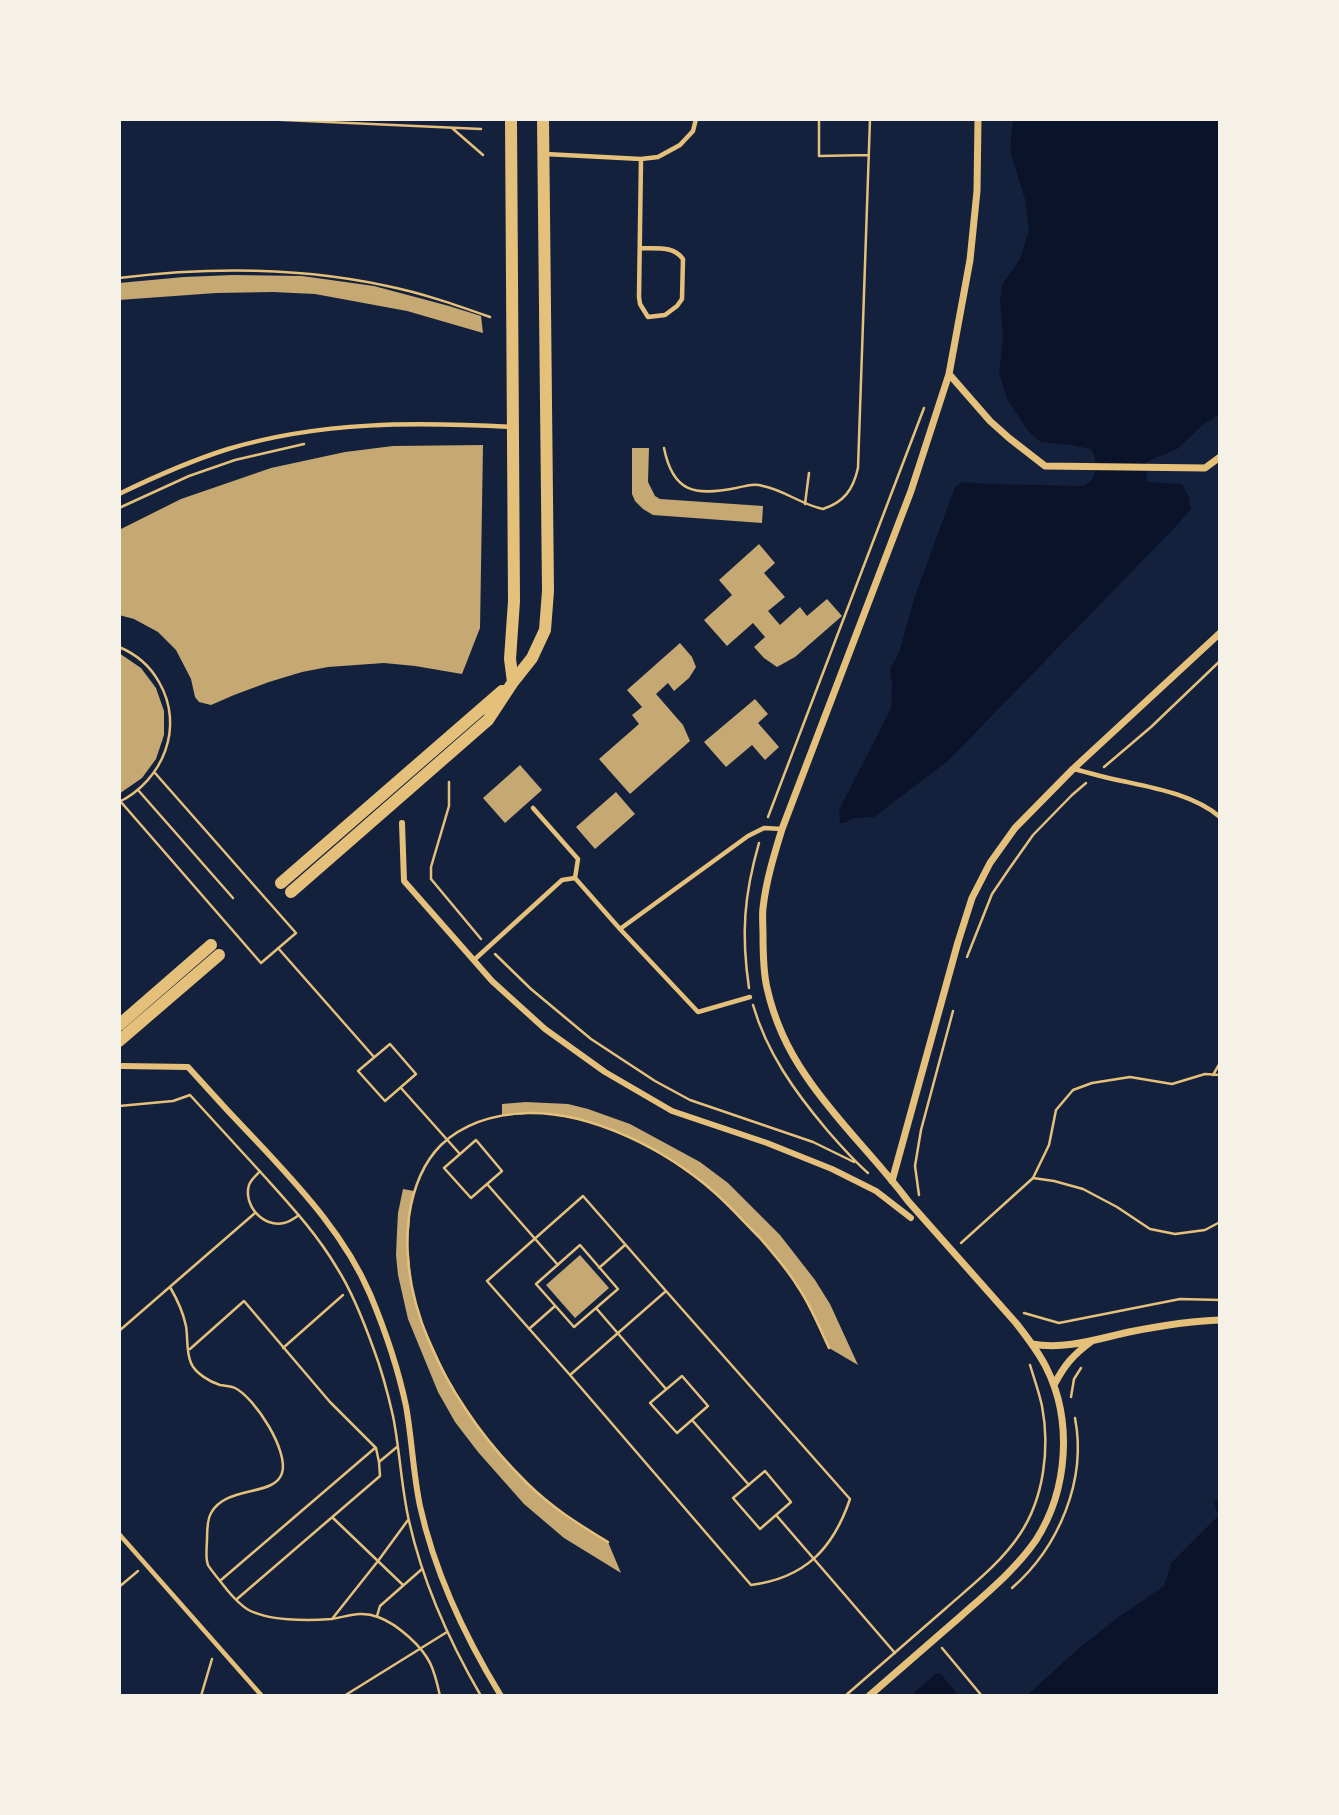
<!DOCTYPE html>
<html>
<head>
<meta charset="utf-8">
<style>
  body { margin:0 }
  #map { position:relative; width:1339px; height:1815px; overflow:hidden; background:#14213d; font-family:Roboto,sans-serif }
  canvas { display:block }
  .frame { position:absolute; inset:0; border:121px solid #f6f1e7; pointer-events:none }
</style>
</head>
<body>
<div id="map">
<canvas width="1339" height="1815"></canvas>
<div class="frame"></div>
</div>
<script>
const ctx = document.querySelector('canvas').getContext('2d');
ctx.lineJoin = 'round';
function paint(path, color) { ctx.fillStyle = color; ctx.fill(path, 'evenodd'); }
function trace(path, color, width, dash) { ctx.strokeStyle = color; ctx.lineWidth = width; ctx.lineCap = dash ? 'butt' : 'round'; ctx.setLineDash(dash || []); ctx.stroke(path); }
paint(new Path2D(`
  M1013,119H1220V414L1203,425L1177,449L1146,462L1147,482L1182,484L1189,497L1191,509L1180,522L948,761L874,817L853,818L845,823H840L839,810L891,708L892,684L890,668L899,653L915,596L955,487L963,482L991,484L1084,486C1099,477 1098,463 1091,449L1070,445L1041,442L1028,431L1007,399L999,373L1003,338L1000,301L1002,285L1020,259L1029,230L1025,199L1010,151Z
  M1220,1499V1696H1026L1078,1649L1117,1618L1164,1586L1171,1563L1218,1516L1214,1501Z
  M940,1673L959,1696H911L935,1674Z`), '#0b132b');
paint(new Path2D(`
  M233,275L302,276L374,286L449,306L481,316L483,333L407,311L315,294L273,292L216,293L119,300V283L184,277Z
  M483,445L480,628L462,674L415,666L384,663L328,667L302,672L269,682L234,695L211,705L199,702L195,697L191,679L176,650L158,632L134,619L119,615V530L181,499L271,468L345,452L393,446Z
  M632,448H649L648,482L655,496L660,499L763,506L762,523L653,515L643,509L635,501L632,494Z
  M759,544L775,563L764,573L785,597L768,611L780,625L800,607L807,616L827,599L842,616L795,657L777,667L764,658L754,647L765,637L753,623L727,646L704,620L732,595L719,580Z
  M680,643L692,657L696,667L689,678L674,691L668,683L656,694L683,725L690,741L630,794L599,759L639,724L632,715L642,707L627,690Z
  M119,653L141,668L156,688L164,711V735L156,759L142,778L119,794Z
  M755,699L768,714L758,723L779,747L765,760L752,745L726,767L704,742Z
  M520,765L542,790L505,823L483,798Z
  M616,792L635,814L595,849L576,827Z
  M526,1102L568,1104L588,1109L630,1124L700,1162L728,1183L780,1235L815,1280L830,1304L858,1365L829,1348L812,1310L778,1258L714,1191L666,1157L632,1139L598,1125L579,1119L539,1113L502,1116V1104Z
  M403,1189L414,1191L411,1204L408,1244L412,1287L422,1322L449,1382L485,1436L524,1481L551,1505L571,1520L608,1542L621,1573L564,1538L524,1504L478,1452L455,1422L438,1392L408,1319L398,1275L396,1255L397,1232L398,1213Z
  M580,1255L609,1288L575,1318L546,1285Z`), '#c6a872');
trace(new Path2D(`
  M262,119L481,129
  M819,119V156L868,155
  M452,128L483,155
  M119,278C208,267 299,267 387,286C422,293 456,305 490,317
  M664,448C673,493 695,496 736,488C745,486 754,483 763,486C784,490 802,505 823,509C844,502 853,490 858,468L870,119
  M805,504L809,473
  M119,508L189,476L235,460L304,444
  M119,647C136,654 150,666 159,682C185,727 163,780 119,802
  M1104,767L1151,727L1220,661
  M449,782V806L431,867V879L481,939
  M138,790L233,898
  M121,802L261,963L296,933L155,773
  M768,817L924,408
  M278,948L374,1057
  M495,954L531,989L591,1039L655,1081L690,1100L813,1142L854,1162
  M967,957L992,894L1009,869L1033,835L1072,795L1086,783
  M749,988C741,934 744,895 759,843
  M753,1005C767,1053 795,1092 827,1130C840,1145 853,1160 868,1173
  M390,1044L416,1074L385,1101L358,1071Z
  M1213,1075L1220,1063
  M401,1088L459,1153
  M119,1106L173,1101L190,1095C215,1122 240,1150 265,1177C291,1206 317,1234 337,1268C353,1293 364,1322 374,1350C382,1371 388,1394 393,1416C400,1451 401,1486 409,1521C423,1583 449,1641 481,1696
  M476,1140L502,1171L471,1198L444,1168Z
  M260,1171C256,1176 251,1179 249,1185C243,1205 263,1228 284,1223C290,1222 295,1218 299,1215
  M1033,1178L1054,1181L1083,1189L1117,1207L1150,1229L1175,1234L1205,1230L1220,1222
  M487,1184L558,1265
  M919,1195L915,1166L921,1130L953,1011
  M583,1196L666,1291L570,1375L487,1281Z
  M961,1243L1033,1178L1049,1145L1056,1110L1073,1090L1092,1083L1130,1077L1172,1084L1205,1074L1220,1075
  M580,1245L618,1289L574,1327L536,1284Z
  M599,1268L625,1245
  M170,1287C177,1299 183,1312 186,1326C188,1338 186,1352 191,1363C195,1373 210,1382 220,1385C225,1386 231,1386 235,1388C255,1398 289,1451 282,1473C275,1497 226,1485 211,1513C207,1520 207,1531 207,1539C207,1546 205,1558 208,1565C210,1569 225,1587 228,1591C233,1597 241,1605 247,1609C267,1621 308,1621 331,1619C347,1617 360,1610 378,1617C389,1621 399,1628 409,1637C430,1656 434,1668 440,1696
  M596,1308L666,1389
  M1024,1313L1059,1323L1180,1299L1220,1300
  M529,1329L555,1306
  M119,1331L255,1213
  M283,1348L343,1295
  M190,1349L244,1301L330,1402L376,1448L379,1462L380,1476L237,1599
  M570,1375L751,1585C805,1578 833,1549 850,1499L666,1291
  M682,1376L708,1406L677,1433L650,1403Z
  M1071,1397L1074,1379L1081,1368
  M692,1420L749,1485
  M379,1462L397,1447
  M765,1471L791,1502L760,1529L733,1498Z
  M776,1515L895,1653
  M333,1518L403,1585
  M608,1542C578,1524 551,1507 527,1483C460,1417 396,1313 409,1216C413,1190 422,1164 441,1145C465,1122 496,1114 528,1113C593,1112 666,1150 714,1192C730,1206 744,1222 759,1237C773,1253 787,1269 798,1287C811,1306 819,1327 829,1348
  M221,1580L375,1448
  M119,1587L138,1571
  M1012,1588C1059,1547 1087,1480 1075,1418
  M377,1616L380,1606L422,1569
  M332,1619L378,1561L408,1520
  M942,1648L982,1696
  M201,1696L212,1659
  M344,1696L447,1632
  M845,1696C878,1667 912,1638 945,1609C971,1586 1001,1563 1020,1534C1044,1498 1050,1448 1042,1406C1039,1392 1034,1378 1030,1365`), '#e5c07b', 2.5);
trace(new Path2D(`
  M545,154L641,159L658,157L680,145L693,131L696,119
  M640,248C656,249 673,245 683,259L682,299L677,306L665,315L648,317L640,304L639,297L641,159
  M119,494C154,477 190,461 228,449C321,421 416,422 513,427
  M1074,769C1090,773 1106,778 1122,781C1155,788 1194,795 1220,817
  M575,878L620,929L698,1012L750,997
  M620,929L748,836L764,828L782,829
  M474,960L562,880L575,878L578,859L533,808
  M119,1534L262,1696`), '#e5c07b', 4.5);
trace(new Path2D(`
  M402,823L404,881L492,981L545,1029L605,1072L672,1111L767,1143L832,1169L876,1191L911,1218
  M122,1066L188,1067C213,1095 238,1122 264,1149C305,1193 346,1238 370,1294C385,1330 398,1368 406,1406C412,1439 413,1473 420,1506C435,1574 465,1637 501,1696`), '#e5c07b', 6);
trace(new Path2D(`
  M949,374L990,421L1009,438L1045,466L1205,468L1220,457
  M892,1181L958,942L972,898L990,863L1015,828L1073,769L1220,633
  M1032,1344C1065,1350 1097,1339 1129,1332C1159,1326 1189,1321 1220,1320
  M1054,1385C1065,1364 1073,1355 1092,1341
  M869,1696C900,1669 931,1642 961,1616C988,1592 1016,1569 1036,1540C1068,1490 1073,1420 1046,1367C1038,1351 1027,1337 1016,1323L908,1201C876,1158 836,1121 806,1076C788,1050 774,1019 767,988C763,971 763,952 763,934C763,926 762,916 763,908C766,881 774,855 782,829L911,491L949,374L970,260L977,191L978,119`), '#e5c07b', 7);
trace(new Path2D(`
  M511,119L514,601L510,659L513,682
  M281,883L502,691
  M291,892L488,720L513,682L532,658L545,630L548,591L543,119
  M119,1025L211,945
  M119,1041L219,955`), '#e5c07b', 12);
</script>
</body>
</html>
